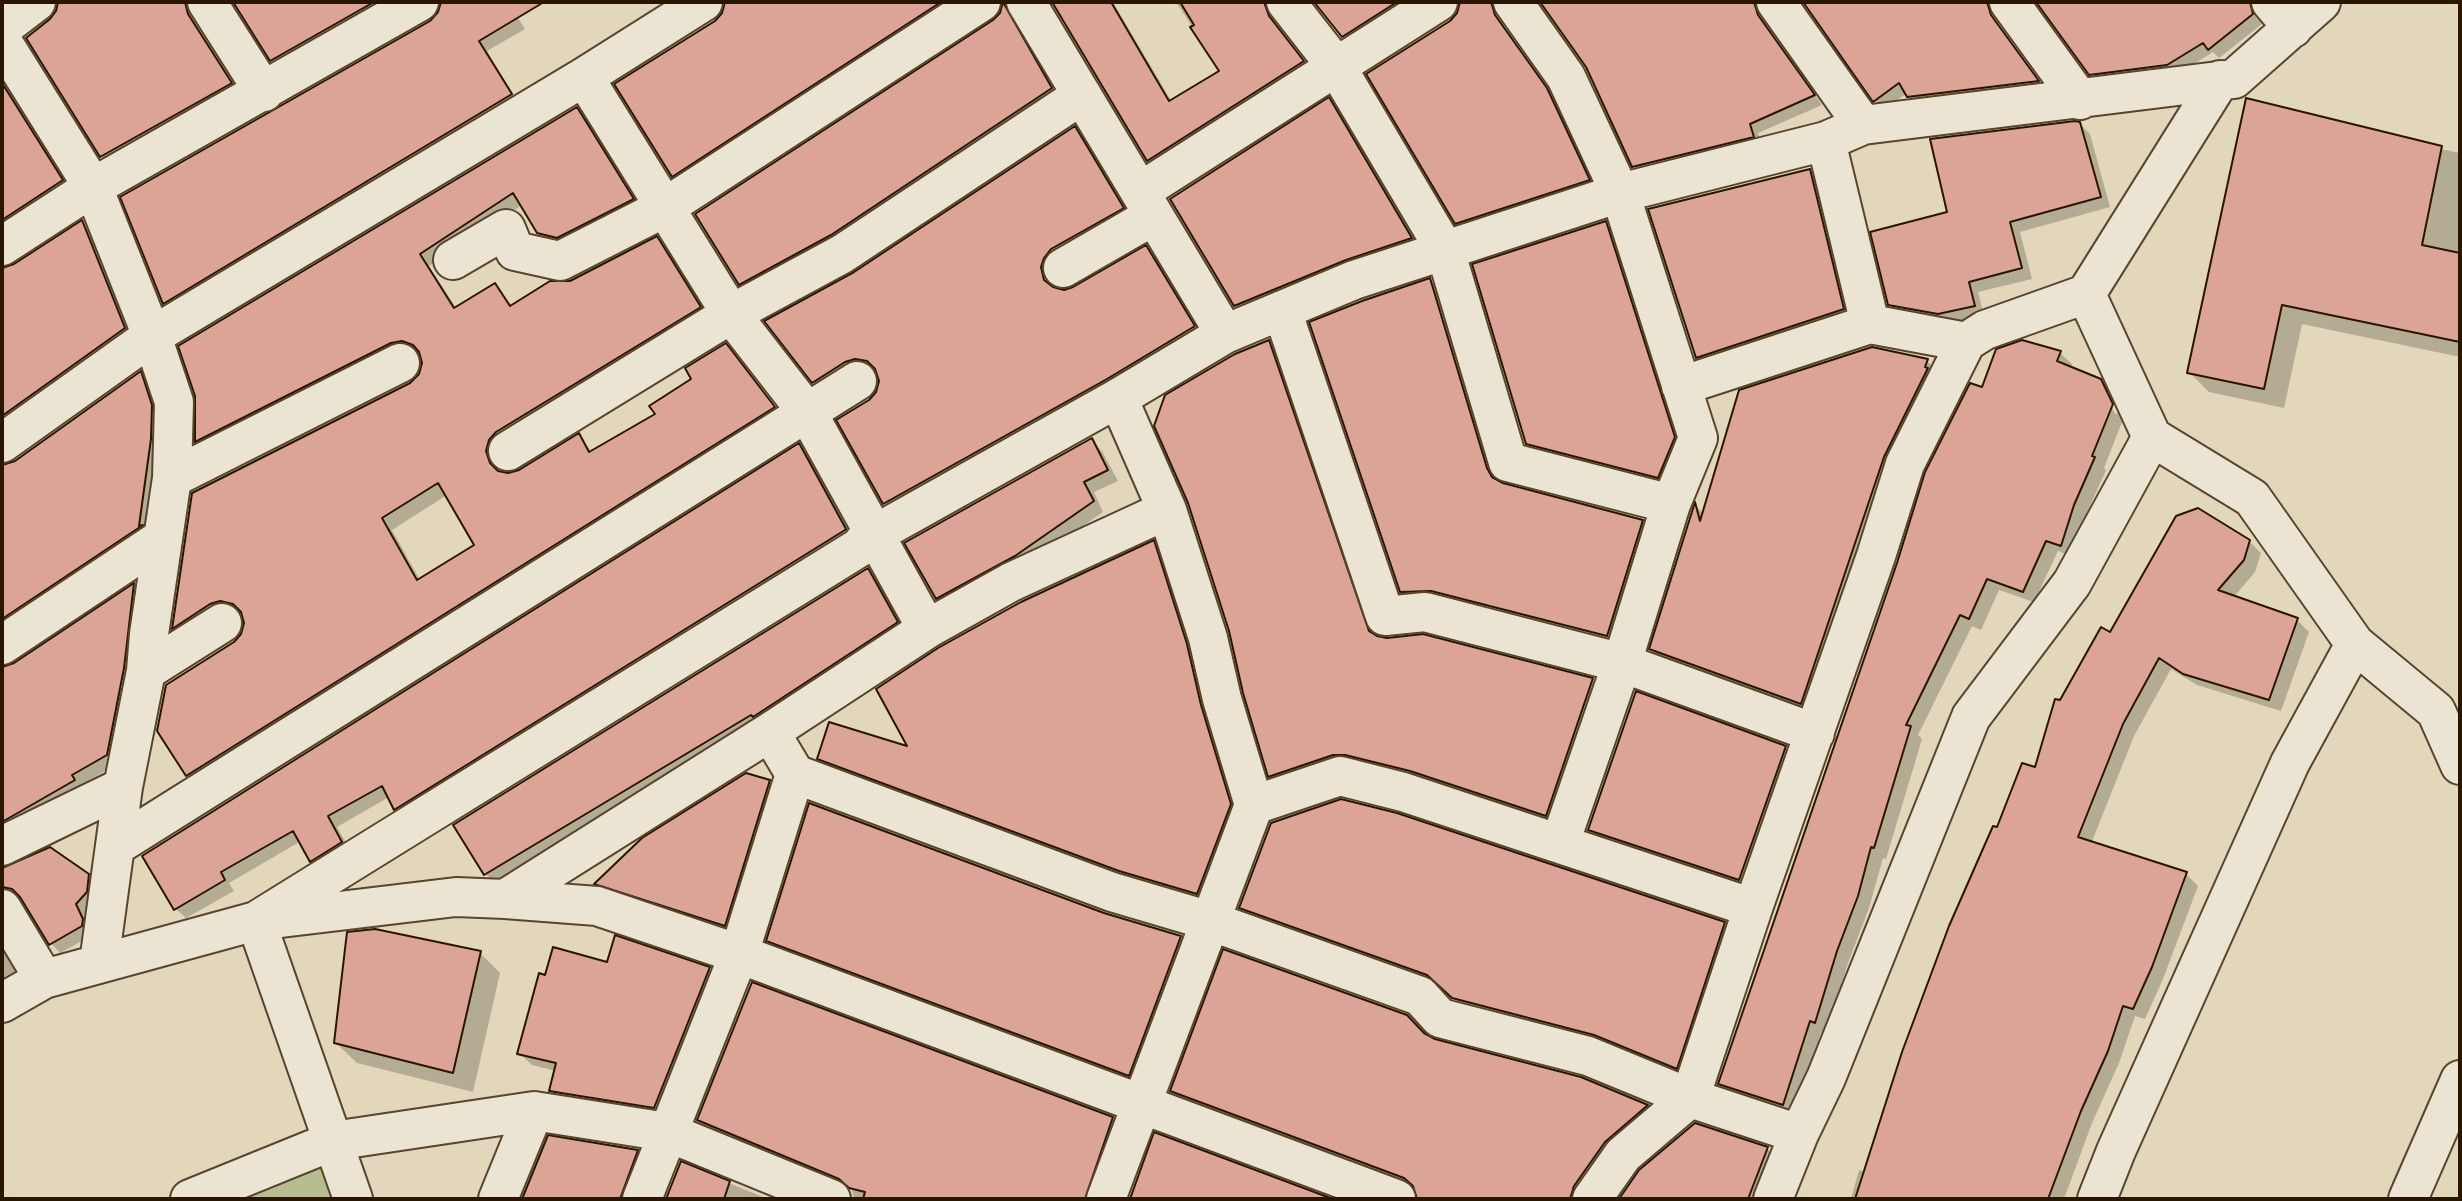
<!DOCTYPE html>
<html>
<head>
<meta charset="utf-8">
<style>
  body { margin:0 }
  #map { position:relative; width:2462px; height:1201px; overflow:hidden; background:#e2d6bb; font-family:"Gentium Book Plus",serif }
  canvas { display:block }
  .frame { position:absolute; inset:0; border:4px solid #291500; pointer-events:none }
</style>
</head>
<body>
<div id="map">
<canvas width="2462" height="1201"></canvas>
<div class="frame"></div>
</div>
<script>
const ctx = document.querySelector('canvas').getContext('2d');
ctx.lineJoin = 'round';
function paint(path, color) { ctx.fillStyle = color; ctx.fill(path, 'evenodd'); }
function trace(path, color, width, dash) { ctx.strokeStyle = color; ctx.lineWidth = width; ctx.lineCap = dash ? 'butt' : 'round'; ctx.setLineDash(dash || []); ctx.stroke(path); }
paint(new Path2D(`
  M322,1155L337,1199H226Z`), '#b6bd8e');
paint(new Path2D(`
  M59,2H197L194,13L197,25L240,93L112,166L102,156L28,38L58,12Z
  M235,2H400L282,69L272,60Z
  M443,2H508L525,29L487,51L520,105L174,312L165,303L440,13Z
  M727,2H965L683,185L673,175L716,22L725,12Z
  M1005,2H1016L1013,14L1016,25L1060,99L750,293L740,284L994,22L1003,12Z
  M1054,2H1113L1172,102L1221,71L1176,2H1276L1273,17L1278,27L1312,71L1158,169L1149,160Z
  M1316,2H1421L1353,46Z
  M1462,2H1503L1500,16L1504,26L1556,100L1598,189L1466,232L1457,223L1451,22L1459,14Z
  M1542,2H1766L1763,16L1767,26L1822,105L1758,133L1762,146L1644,176L1634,166L1586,64Z
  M1805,2H1999L1996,16L2000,27L2046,90L1919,106L1907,93L1884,110L1875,100Z
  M2039,2H2262L2257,11L2262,24L2219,58L2213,52L2178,74L2100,84Z
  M2,78L71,191L2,235Z
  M1329,100L1339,110L1421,248L1246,316L1236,305Z
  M576,110L588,121L643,210L550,244L539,232L522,205L429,266L457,309L495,285L513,307L570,283L657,239L668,250L710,319L496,463L499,473L508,475L520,472L579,436L592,452L658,415L725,346L784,418L199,786L188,775L235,643L243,635L246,623L244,614L233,611L185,638L174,628L194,495L411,384L420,377L424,365L422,354L415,351L403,354L208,452L197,441ZM447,495L476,546L420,580L392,530Z
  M2080,124L2090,134L2110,207L2020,232L2032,279L1978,292L1984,316L1950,324L1901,315L1890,304L1949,213Z
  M1075,129L1084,138L1132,218L1050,278L1053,289L1064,292L1146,248L1156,257L1203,337L894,513L885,503L870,401L878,393L881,381L878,370L866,368L824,391L814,382L855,274Z
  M2441,149L2460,153V357L2302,324L2284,408L2209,392L2189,372Z
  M1810,172L1820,182L1853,320L1708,368L1697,357Z
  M82,223L92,232L134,338L2,432V270L14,267Z
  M1605,223L1616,234L1684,449L1668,487L1538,454L1527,443Z
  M1430,280L1440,291L1498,483L1642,521L1652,532L1617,645L1412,602L1402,591Z
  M1268,342L1279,352L1377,638L1423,636L1592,680L1603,691L1556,825L1281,786L1270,776Z
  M2060,353L2072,364L2070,369L2100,381L2106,386H2102L2115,414L2119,413L2108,388L2112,393L2124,417L2104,468L2106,470L2085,517L2073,557L2058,551L2034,602L1999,590L1981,630L1972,626L1918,735L1922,739L1886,859L1883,858L1869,908L1848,963L1826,1033L1821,1032L1794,1116L1732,1095L1720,1083L1983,389Z
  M1927,361L1937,371L1811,714L1662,660L1651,649L1696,506L1704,514Z
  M140,374L150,383L161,416L148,533L2,634V467L15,463Z
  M1091,440L1102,451L1118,481L1094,492L1103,512L1026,566L948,608L937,598Z
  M799,446L809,456L855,539L405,818L396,809L389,797L337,827L351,852L321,870L311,861L301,841L229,883L234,891L186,918L176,909L145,856Z
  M2249,541L2261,553L2255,572L2233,598L2297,620L2309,632L2281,711L2197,685L2171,669L2134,736L2091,844L2186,874L2198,886L2163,979L2145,1019L2135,1016L2119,1063L2092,1123L2064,1199H1851L1859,1170L1866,1172L1998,830L2036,769L2061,703L2111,634Z
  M1153,543L1164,553L1197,656L1240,816L1208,904L1131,881L830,769L819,758L911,749Z
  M868,570L878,581L907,633L496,885L486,874L455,826Z
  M134,586L143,595L116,765L80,785L83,790L2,836V669L14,666Z
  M1785,748L1796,758L1750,890L1601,840L1590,830Z
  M769,781L780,792L735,935L607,894L597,884Z
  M2,869L88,876L98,886L95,902L84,915L92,930L91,936L60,953L51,943L24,899L13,896L2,899Z
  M1241,907L1724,924L1735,935L1688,1078L1465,1009L1441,986L1252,918Z
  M1104,915L1180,937L1191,948L1139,1085L779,951L768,940Z
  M2,948L17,973L2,981Z
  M480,953L500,973L473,1092L357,1063L336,1043Z
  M609,964L709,969L721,981L667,1119L563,1103L551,1090L556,1071L532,1065L519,1053L547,977Z
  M1425,1036L1434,1041L1580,1079L1647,1106L1658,1117L1585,1199H1419L1417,1189L1184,1102L1172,1091Z
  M1112,1119L1124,1130L1098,1199H854L852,1189L711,1132L699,1120Z
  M1767,1149L1779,1160L1764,1199H1621Z
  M637,1152L648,1163L634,1199H524Z
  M682,1164L768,1199H668Z`), '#0003');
const building = new Path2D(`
  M58,2H185L188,14L232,83L100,157L26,38L50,19L56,11Z
  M233,2H374L270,61Z
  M441,2H544L479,41L512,94L163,304L120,197L430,21L438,12Z
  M725,2H941L672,177L614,84L715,21L722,13Z
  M1003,2L1052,88L831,235L739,285L695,214L993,20L1000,13Z
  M1052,2H1111L1169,101L1219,71L1190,27L1194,25L1180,2H1264L1269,16L1304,61L1147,161Z
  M1314,2H1397L1342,37Z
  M1460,2H1491L1495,15L1547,88L1590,180L1455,224L1366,74L1450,21L1457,13Z
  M1540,2H1754L1758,15L1815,95L1750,124L1754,137L1632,167L1586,67Z
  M1803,2H1987L1991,15L2039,81L1907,97L1899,83L1873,102Z
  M2036,2H2250L2253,14L2208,50L2203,43L2167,65L2089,75Z
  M2,83L63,180L2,220Z
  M1329,97L1412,238L1346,260L1234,306L1170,199Z
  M2246,98L2442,146L2422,245L2460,253V342L2282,305L2264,389L2187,373Z
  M577,107L634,199L557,238L537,233L513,193L420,254L454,308L495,283L510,306L550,281H570L657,236L701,307L496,432L489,440L486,451L490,463L498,471L508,473L519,470L579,433L589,452L655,414L649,406L691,379L685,368L726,343L775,407L186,776L157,731L166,685L234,642L241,634L244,623L241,612L233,604L220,601L210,604L172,629L192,493L410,383L419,374L422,363L419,352L413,345L402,341L391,343L195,442V396L178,346ZM438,483L474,545L417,580L382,518Z
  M2075,121L2080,122L2101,197L2010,222L2022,268L1969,282L1975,306L1938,314L1888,305L1870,232L1947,212L1930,139Z
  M1075,126L1124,208L1051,249L1044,258L1041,267L1044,280L1053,287L1064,290L1073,287L1146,245L1195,326L1107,379L883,504L836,420L869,400L876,392L879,381L875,369L867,361L855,359L845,362L812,383L764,321L854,272Z
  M1810,169L1844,309L1696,358L1648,209Z
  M82,220L125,328L2,416V268L14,264Z
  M1606,221L1675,437L1658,478L1526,444L1472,264Z
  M1430,278L1487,468L1492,477L1503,483L1643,520L1607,636L1431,591L1400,592L1309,322L1362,301Z
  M1269,340L1369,631L1377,636L1387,638L1423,634L1593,678L1546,816L1410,771L1345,755H1333L1268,777L1243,693L1229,631L1188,503L1154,426L1165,395L1235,354Z
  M2022,340L2061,351L2057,361L2101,379L2113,404L2092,456L2095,457L2074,505L2061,546L2046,541L2023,592L1987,579L1969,619L1960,615L1906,725L1911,726L1874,848L1871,847L1858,896L1837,951L1815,1023L1810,1021L1783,1105L1718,1084L1897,563L1925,472L1970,383L1982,387L1996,349Z
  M1872,347L1928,359L1925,367L1928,368L1884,457L1801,704L1649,649L1695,502L1700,521L1739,390Z
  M141,371L152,405L151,439L139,526L143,525L2,619V465L15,461Z
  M1092,438L1108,470L1084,482L1094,501L1015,556L936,599L904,543Z
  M799,443L846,529L845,530L394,810L382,786L328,816L342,842L310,862L293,831L221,872L225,880L174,910L142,856Z
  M2198,508L2250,540L2244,560L2218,590L2298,618L2269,700L2183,674L2159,658L2123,724L2078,837L2187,872L2152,967L2133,1009L2123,1006L2108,1051L2081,1111L2048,1199H1855L1902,1052L1949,926L1993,826L1997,827L2022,763L2035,767L2055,699L2060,700L2101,627L2110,632L2176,516Z
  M1154,540L1187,644L1201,705L1231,804L1197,894L1119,871L817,759L829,722L907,746L876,689L938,648L1021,602Z
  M868,568L898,622L753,717L751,715L484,875L453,825Z
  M134,583L124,668L107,755L72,775L75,780L2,822V667L14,663Z
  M1636,691L1786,746L1739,880L1588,830Z
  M746,773L770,780L725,926L594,884L642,838Z
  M1341,799L1397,813L1725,922L1677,1069L1594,1035L1452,998L1427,975L1239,908L1271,823Z
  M809,803L1104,913L1181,936L1129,1076L766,941Z
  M50,847L89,874L87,892L76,904L83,919L82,926L49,945L20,897L12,889L2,887V868Z
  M375,929L481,951L453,1073L334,1043L347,932Z
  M615,935L710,967L654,1108L549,1091L556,1063L517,1054L539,973L545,975L553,947L607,962Z
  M1223,949L1407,1015L1424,1033L1435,1039L1581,1077L1648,1105L1605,1142L1574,1186L1570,1199H1417L1413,1186L1404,1178L1170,1091Z
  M752,982L1113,1117L1085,1199H863L865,1192L849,1188L839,1179L697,1120Z
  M1695,1123L1768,1147L1748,1199H1619L1639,1170Z
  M1154,1132L1333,1199H1130Z
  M548,1135L638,1150L620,1199H522Z
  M681,1161L730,1181L724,1199H666Z`);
paint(building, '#dca496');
trace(building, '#291500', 2);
const minor = new Path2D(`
  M207,2L264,92
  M1026,2L1225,334
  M1286,2L1336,66L1445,250L1508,462L1671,504
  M1513,2L1566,77L1620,193L1698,438L1671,504L1622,663L1560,843
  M1776,2L1863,125
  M2009,2L2080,100
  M2271,2L2293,28
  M2,28L36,2
  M2,41L93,187L152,336L174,402L172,478L149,634L146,671L123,787L99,963
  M584,77L731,314L807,412L927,629
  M2220,80L2086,294L2152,437L2252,498L2355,644L2436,711L2460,765
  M1826,141L1870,324
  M1141,191L1438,2
  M2,246L93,187L419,2
  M453,260L506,229L515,251L560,261L664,208L981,2
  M1063,268L1153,216
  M1282,310L1385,616L1425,612L1622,663L1815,733
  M1681,386L1870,324L1966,342L1985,330L2086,294
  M2,443L152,336L584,77L703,2
  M508,451L731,314L842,254L1082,95
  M172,478L400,363
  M1167,510L1208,638L1222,699L1254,805
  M2,645L161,539
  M146,671L222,623
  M770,732L795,774L1112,892L1210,921L1420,996L1440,1018L1588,1056L1690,1098L1799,1134
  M2,846L123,787
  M116,846L857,381
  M505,899L597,906L739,954L1396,1199
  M2,909L44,979
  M2,1003L44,979L256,921L456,897L505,899L770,732L927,629L1011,582L1167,510L1118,398
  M190,1199L333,1141L534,1111L667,1132L831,1199
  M353,1199L256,921L860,547L866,539L1118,398L1225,334L1354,280L1620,193L1826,141L1863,125L2234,79L2321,2
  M498,1199L534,1111
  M642,1199L739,954L795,774
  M1106,1199L1254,805L1340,776L1403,792L1753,908
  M1592,1199L1623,1155L1690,1098L1753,908L1876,556L1905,464L1966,342
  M1773,1199L1799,1134L1826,1078L1971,717L2072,583L2152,437
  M2097,1199L2116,1151L2290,763L2355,644
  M2408,1199L2460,1080`);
trace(minor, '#57452f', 42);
trace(minor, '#ece4d3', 38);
</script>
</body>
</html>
